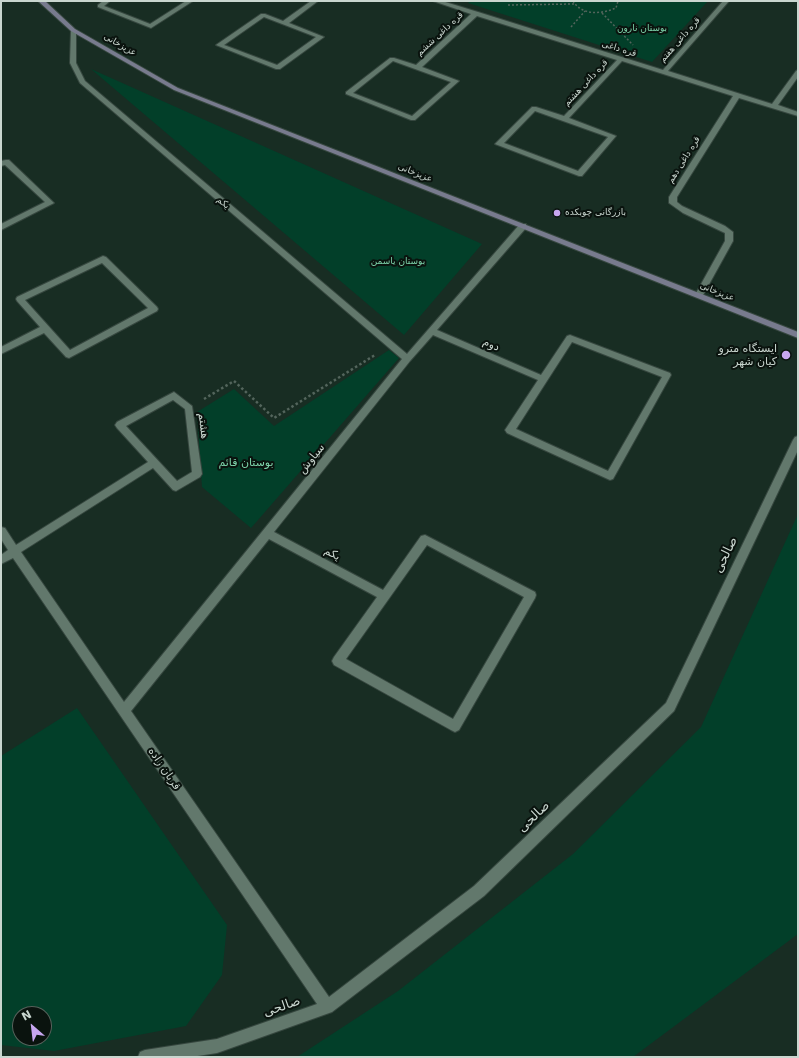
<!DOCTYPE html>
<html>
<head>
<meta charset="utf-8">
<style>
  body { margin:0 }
  #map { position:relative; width:799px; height:1058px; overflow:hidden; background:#182d23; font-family:"DejaVu Sans",sans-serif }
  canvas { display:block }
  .frame { position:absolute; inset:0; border:2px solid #c9d6cf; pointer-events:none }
  .north { position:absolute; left:12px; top:1006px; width:40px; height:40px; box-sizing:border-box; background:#0a130e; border:1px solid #56615b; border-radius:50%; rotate:332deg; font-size:11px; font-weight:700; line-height:16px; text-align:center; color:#c9d6cf }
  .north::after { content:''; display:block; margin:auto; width:14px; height:18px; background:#c7a6ef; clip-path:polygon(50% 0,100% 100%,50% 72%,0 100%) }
</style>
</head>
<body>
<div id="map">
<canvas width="799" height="1058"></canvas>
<div class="frame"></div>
<div class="north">N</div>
</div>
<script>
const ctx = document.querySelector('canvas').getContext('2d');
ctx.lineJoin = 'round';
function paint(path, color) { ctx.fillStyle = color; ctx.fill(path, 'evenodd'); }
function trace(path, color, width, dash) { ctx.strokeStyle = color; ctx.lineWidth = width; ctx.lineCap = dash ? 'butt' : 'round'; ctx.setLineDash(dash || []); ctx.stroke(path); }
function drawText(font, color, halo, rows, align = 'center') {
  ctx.font = font + ' "DejaVu Sans",Cairo,sans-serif'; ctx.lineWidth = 4; ctx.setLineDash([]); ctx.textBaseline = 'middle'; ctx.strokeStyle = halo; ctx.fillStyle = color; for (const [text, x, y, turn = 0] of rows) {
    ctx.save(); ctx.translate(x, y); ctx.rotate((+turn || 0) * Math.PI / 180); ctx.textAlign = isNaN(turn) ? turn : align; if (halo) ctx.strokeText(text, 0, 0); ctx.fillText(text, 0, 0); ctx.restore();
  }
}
paint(new Path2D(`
  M470,1H708L652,62L468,3Z
  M91,69L482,244L404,335Z
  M389,350L399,358L251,528L202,487L197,412L234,389L274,426Z
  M798,514V934L633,1057H297L398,991L573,854L701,727Z
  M77,708L227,925L222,975L186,1026L54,1051L1,1045V756ZM20,1014H44V1038H20Z`), '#023f29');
const minor = new Path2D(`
  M103,1H110L104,6L150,24L186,1H193L151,28L98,7V5Z
  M311,1H318L289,23L324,37L280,69H276L216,45L261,14H265L283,21ZM264,17L316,37L277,65L224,45Z
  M433,1H442L478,12L663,70L723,1H729L668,71L772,104L796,71L798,70V77L778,105L798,112V116L739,98L677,197V202L682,206L725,226L733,232V241L702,297H696L695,295L725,241V233L683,213L669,203V197L733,96L622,61L569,118L616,136L582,176H579L495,144L532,107H536L564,116L617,60L477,16L422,67L459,81L415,120H411L346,94V92L390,58H394L416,65L471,14ZM393,61L451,82L412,116L353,93ZM535,111L608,137L578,171L504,143Z
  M71,29L76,30V63L85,81L407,354L520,224H526V228L437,330L541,375L567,336L570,335L670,373L671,375L613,479L610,480L507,433L505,430L507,427L538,380L433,335L410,361L274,532L383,590L421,536L425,535L535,592L536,595L535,598L459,730L455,732L451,730L334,665L332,661L334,657L377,597L269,539L131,711L329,997L474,886L666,703L793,440L795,437L798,436V450L674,711L484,896L332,1012L217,1053L191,1057H138L140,1052L145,1050L217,1039L317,1004L13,558L1,564V555L8,550L1,539V527L5,528L16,545L148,462L117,428L115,425L117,422L174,392L192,406L202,474L200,477L176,491L173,490L153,468L21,552L124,702L402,359L80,83L70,63ZM572,342L662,377L608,471L516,429ZM173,400L185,409L192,472L177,481L126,426ZM427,545L524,597L453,719L346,659Z
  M6,160H9L54,203L1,230V224L45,202L5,165L1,166V161Z
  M103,256L106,257L157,307L158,309L157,311L69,358L66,357L44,333L1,354V347L40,327L17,301L16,299L17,297ZM102,263L148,308L70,350L25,300Z`);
const secondary = new Path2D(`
  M38,1H45L75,29L178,88L798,332V338L174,90L71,31Z`);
trace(minor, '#36473f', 2);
trace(secondary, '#36473f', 2);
trace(new Path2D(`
  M573,1C582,16 602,14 616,8L618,1
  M508,5L574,4
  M602,13L633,45
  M571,27L585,11`), '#53655c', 1.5, [2, 2]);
trace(new Path2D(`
  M204,399L234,381L274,418L375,355`), '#53655c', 2.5, [2.5, 2.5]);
paint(minor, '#62786c');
paint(secondary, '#787b8e');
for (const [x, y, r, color] of [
  [557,213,4,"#c7a6ef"],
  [786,355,5,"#c7a6ef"]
]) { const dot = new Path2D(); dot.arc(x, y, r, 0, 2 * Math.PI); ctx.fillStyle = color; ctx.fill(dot); trace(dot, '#0a130e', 1.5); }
drawText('9px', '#7dd3aa', '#0a130e', [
  ["بوستان نارون",642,29],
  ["بوستان یاسمن",398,262]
]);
drawText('9px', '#c9d6cf', '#0a130e', [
  ["قره داغی ششم",440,34,-43],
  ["قره داغی هفتم",680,40,-49],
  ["عزیزخانی",120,45,30],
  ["قره داغی",619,49,17],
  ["قره داغی هشتم",586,83,-47],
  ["قره داغی دهم",684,160,-58],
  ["عزیزخانی",415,173,22],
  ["یکم",223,203,40],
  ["عزیزخانی",717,292,22]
]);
drawText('9px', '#c9d6cf', '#0a130e', [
  ["بازرگانی چوبکده",565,213]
], 'left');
drawText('11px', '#c9d6cf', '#0a130e', [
  ["دوم",491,345,23],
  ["هشتم",203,426,83],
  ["سیاوش",312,459,-51],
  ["یکم",332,554,28],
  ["قربان زاده",164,769,56]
]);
drawText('11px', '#c9d6cf', '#0a130e', [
  ["ایستگاه مترو",777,349],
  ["کیان شهر",777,362]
], 'right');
drawText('11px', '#7dd3aa', '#0a130e', [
  ["بوستان قائم",246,463]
]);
drawText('13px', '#c9d6cf', '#0a130e', [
  ["صالحی",726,555,-64],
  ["صالحی",534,817,-44],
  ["صالحی",282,1007,-19]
]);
</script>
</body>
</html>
